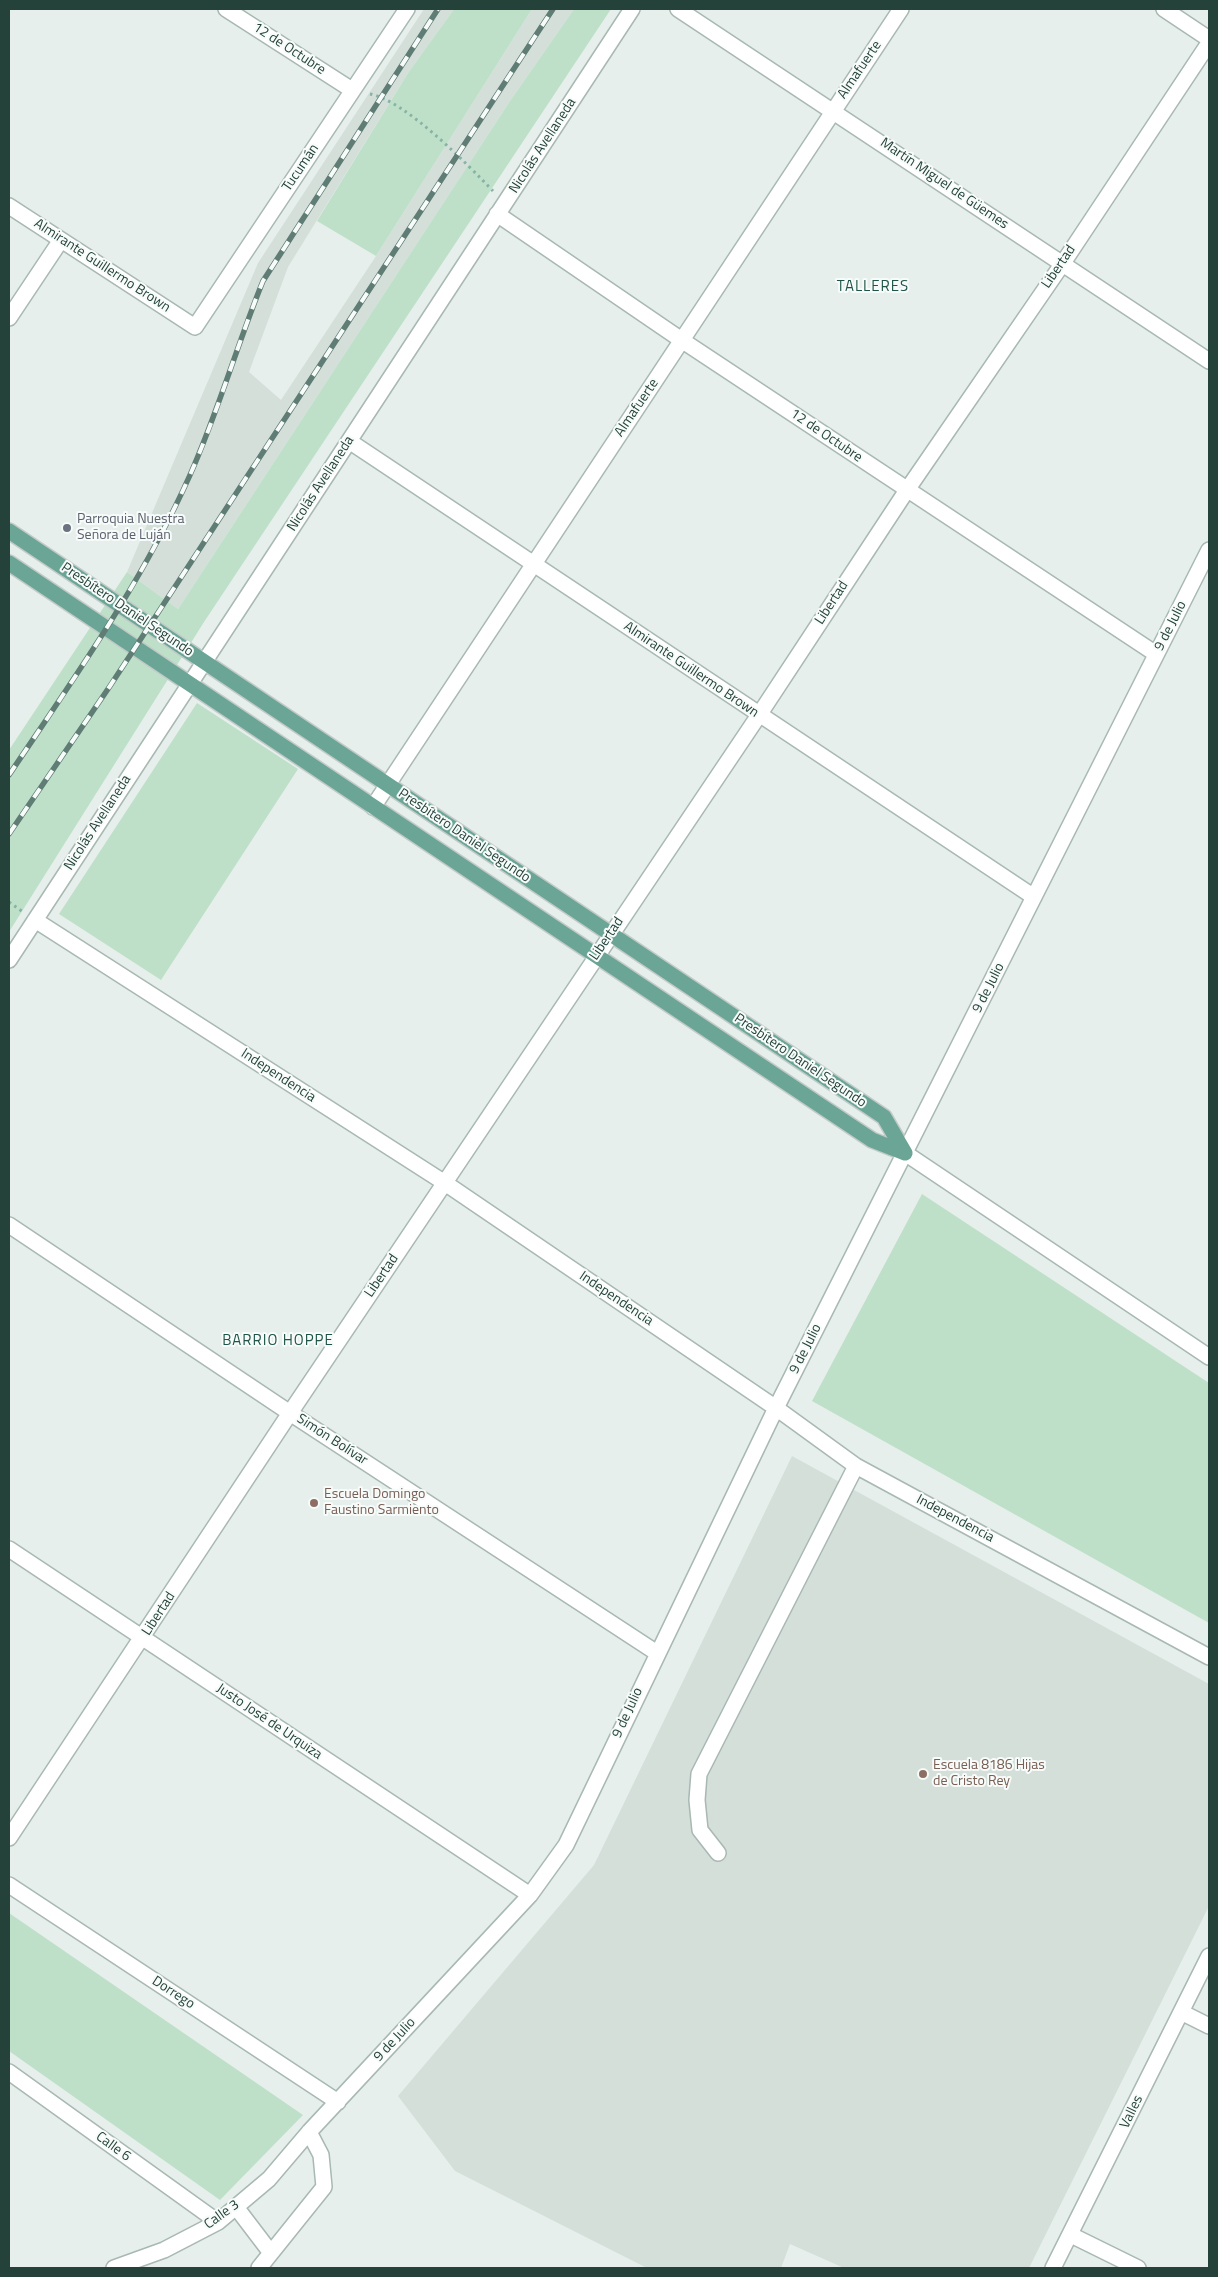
<!DOCTYPE html>
<html>
<head>
<meta charset="utf-8">
<style>
  body { margin:0 }
  #map { position:relative; width:1218px; height:2277px; overflow:hidden; background:#e6efeb; font-family:"Titillium Web",sans-serif }
  canvas { display:block }
  .frame { position:absolute; inset:0; border:10px solid #24423a; pointer-events:none }
</style>
</head>
<body>
<div id="map">
<canvas width="1218" height="2277"></canvas>
<div class="frame"></div>
</div>
<script>
const ctx = document.querySelector('canvas').getContext('2d');
ctx.lineJoin = 'round';
function paint(path, color) { ctx.fillStyle = color; ctx.fill(path, 'evenodd'); }
function trace(path, color, width, dash) { ctx.strokeStyle = color; ctx.lineWidth = width; ctx.lineCap = dash ? 'butt' : 'round'; ctx.setLineDash(dash || []); ctx.stroke(path); }
function drawText(font, color, halo, rows, align = 'center') {
  ctx.font = font + ' "Titillium Web",sans-serif'; ctx.lineWidth = 4; ctx.setLineDash([]); ctx.textBaseline = 'middle'; ctx.strokeStyle = halo; ctx.fillStyle = color; for (const [text, x, y, turn = 0] of rows) {
    ctx.save(); ctx.translate(x, y); ctx.rotate((+turn || 0) * Math.PI / 180); ctx.textAlign = isNaN(turn) ? turn : align; if (halo) ctx.strokeText(text, 0, 0); ctx.fillText(text, 0, 0); ctx.restore();
  }
}
paint(new Path2D(`
  M424,9H454L408,73L288,267L249,372L281,400L376,256L532,9H574L510,101L178,609L127,572L258,263Z
  M792,1456L1209,1684V1906L1029,2268H844L790,2244L781,2268H647L455,2171L398,2096L594,1865Z`), '#d4dfda');
paint(new Path2D(`
  M454,9H532L376,256L317,221L408,73Z
  M574,9H611L204,622L9,932V750L127,572L178,609L510,101Z
  M197,703L298,769L161,980L59,914Z
  M922,1194L1209,1383V1623L812,1401Z
  M9,1913L303,2115L220,2200L9,2051Z`), '#bfe0c8');
const minor = new Path2D(`
  M226,9L352,90
  M678,9L1209,361
  M1164,9L1209,39
  M9,206L195,327L407,9
  M497,214L683,341L1156,654
  M9,318L61,240
  M349,441L1034,897
  M373,807L901,9
  M35,920L445,1183L776,1408L856,1466L1209,1657
  M9,960L632,9
  M905,1153L1209,1357
  M9,1225L290,1413L657,1653
  M9,1549L530,1895
  M9,1838L290,1413L759,715L907,490L1063,263L1209,43
  M718,1853L700,1830L697,1800L699,1774L856,1466
  M9,1885L338,2102
  M1181,2012L1209,2026
  M9,2072L218,2222
  M236,2207L271,2253
  M1071,2235L1138,2268
  M114,2268L164,2250L218,2222L269,2179L309,2132L530,1895L566,1845L776,1408L1209,550
  M259,2268L324,2187L321,2155L309,2132
  M1053,2268L1209,1956`);
const major = new Path2D(`
  M9,531L884,1117L905,1153
  M9,563L872,1140L905,1153`);
trace(minor, '#a8b8b2', 18);
trace(major, '#c2cac8', 18);
trace(new Path2D(`
  M370,94C406,101 467,164 493,191
  M9,902L23,912`), '#86b3a5', 3, [2.5, 4]);
trace(minor, '#fff', 15);
trace(major, '#6aa596', 15);
const rail = new Path2D(`
  M9,775C74,678 142,583 190,475C218,412 237,345 263,281L438,9
  M9,834L110,686L553,9`);
trace(rail, '#5f7d75', 5.5);
trace(rail, '#f7fbf9', 4, [11]);
for (const [x, y, r, color] of [
  [67,528,5,"#6b7280"],
  [314,1503,5,"#8d6e63"],
  [923,1774,5,"#8d6e63"]
]) { const dot = new Path2D(); dot.arc(x, y, r, 0, 2 * Math.PI); ctx.fillStyle = color; ctx.fill(dot); trace(dot, '#f7fbf9', 2); }
drawText('14px', '#24423a', '#f7fbf9', [
  ["12 de Octubre",289,49,33],
  ["Almafuerte",860,70,-56],
  ["Nicolás Avellaneda",543,146,-57],
  ["Tucumán",301,168,-56],
  ["Martín Miguel de Güemes",944,184,34],
  ["Almirante Guillermo Brown",102,266,33],
  ["Libertad",1059,267,-56],
  ["Almafuerte",637,408,-56],
  ["12 de Octubre",826,436,34],
  ["Nicolás Avellaneda",321,484,-57],
  ["Libertad",832,603,-57],
  ["Presbítero Daniel Segundo",127,610,34],
  ["9 de Julio",1171,626,-63],
  ["Almirante Guillermo Brown",691,670,34],
  ["Nicolás Avellaneda",98,823,-57],
  ["Presbítero Daniel Segundo",464,836,34],
  ["Libertad",607,939,-56],
  ["9 de Julio",989,988,-63],
  ["Presbítero Daniel Segundo",800,1061,34],
  ["Independencia",278,1076,33],
  ["Libertad",382,1276,-56],
  ["Independencia",616,1299,34],
  ["9 de Julio",806,1349,-63],
  ["Simón Bolívar",332,1440,33],
  ["Independencia",955,1519,28],
  ["Libertad",159,1614,-57],
  ["9 de Julio",628,1713,-65],
  ["Justo José de Urquiza",269,1722,34],
  ["Dorrego",173,1993,33],
  ["9 de Julio",395,2040,-47],
  ["Valles",1132,2112,-64],
  ["Calle 6",113,2147,36],
  ["Calle 3",222,2215,-36]
]);
drawText('14px', '#5b616d', '#f7fbf9', [
  ["Parroquia Nuestra",77,520],
  ["Señora de Luján",77,536]
], 'left');
drawText('14px', '#785e54', '#f7fbf9', [
  ["Escuela Domingo",324,1495],
  ["Faustino Sarmiento",324,1511],
  ["Escuela 8186 Hijas",933,1766],
  ["de Cristo Rey",933,1782]
], 'left');
ctx.letterSpacing = '1px';
drawText('15px', '#1f5548', '#f7fbf9', [
  ["TALLERES",873,287],
  ["BARRIO HOPPE",278,1341]
]);
ctx.letterSpacing = '0px';
</script>
</body>
</html>
